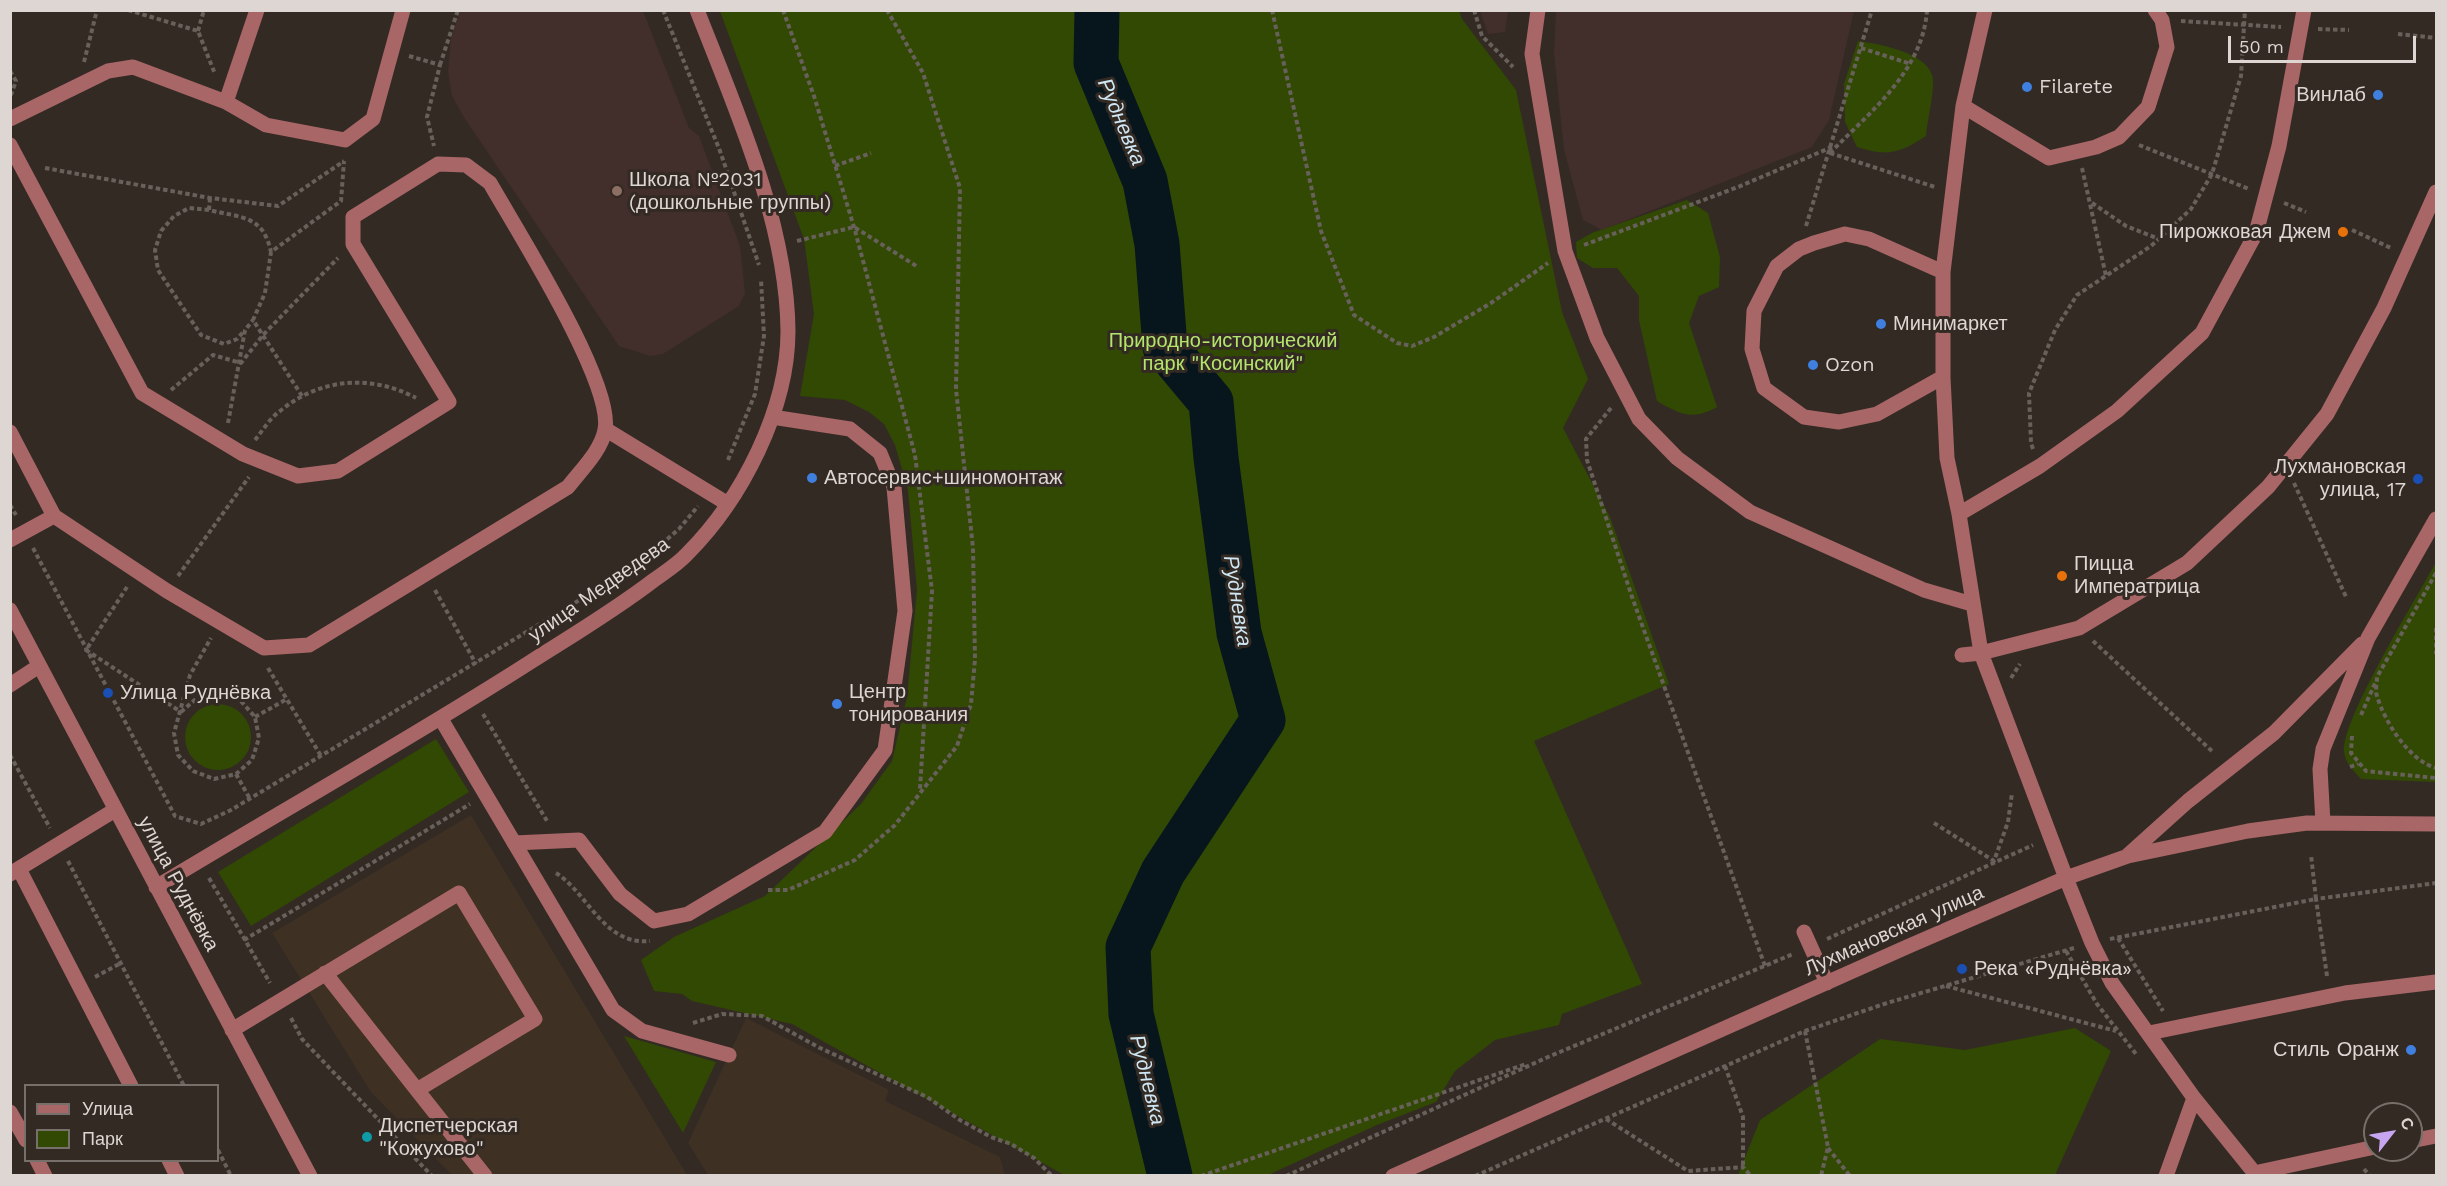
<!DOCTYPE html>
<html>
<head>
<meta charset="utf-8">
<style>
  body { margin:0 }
  #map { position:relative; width:2447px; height:1186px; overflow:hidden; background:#332a24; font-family:"Work Sans",sans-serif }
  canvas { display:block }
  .frame { position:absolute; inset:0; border:12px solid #ddd6d3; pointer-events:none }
  .legend { position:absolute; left:24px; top:1084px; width:195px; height:78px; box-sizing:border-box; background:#332a24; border:2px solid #776f6a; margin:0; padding:8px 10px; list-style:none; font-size:18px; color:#ddd6d3 }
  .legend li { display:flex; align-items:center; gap:12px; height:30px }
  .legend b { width:30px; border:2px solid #776f6a }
  .north { position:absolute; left:2363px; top:1102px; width:60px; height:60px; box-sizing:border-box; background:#332a24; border:2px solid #776f6a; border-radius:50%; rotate:59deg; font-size:16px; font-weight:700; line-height:24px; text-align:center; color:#ddd6d3 }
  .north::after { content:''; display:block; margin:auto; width:21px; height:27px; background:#c6a6f0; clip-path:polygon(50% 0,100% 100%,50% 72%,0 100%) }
  .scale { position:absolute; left:2228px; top:36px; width:188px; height:27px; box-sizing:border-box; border:3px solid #ddd6d3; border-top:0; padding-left:8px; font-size:18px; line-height:21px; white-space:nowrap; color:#ddd6d3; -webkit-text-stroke:4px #332a24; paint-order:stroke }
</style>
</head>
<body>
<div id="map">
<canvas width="2447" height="1186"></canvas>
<div class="frame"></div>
<ul class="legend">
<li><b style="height:8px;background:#a86667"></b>Улица</li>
<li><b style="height:16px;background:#314903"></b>Парк</li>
</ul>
<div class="north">С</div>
<div class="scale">50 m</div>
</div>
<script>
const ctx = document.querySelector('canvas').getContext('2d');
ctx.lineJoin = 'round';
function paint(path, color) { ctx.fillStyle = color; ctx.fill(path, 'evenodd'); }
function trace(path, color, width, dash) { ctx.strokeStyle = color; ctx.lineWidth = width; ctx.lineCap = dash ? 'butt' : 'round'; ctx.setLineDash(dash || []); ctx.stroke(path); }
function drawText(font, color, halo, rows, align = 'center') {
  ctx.font = font + ' "Work Sans",sans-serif'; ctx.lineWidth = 6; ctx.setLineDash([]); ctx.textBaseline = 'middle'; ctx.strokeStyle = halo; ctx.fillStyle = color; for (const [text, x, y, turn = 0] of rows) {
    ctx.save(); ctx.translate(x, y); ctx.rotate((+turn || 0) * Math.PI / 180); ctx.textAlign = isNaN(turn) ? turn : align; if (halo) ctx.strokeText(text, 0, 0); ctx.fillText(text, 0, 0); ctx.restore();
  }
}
paint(new Path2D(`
  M471,815L687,1175H452L371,1092L272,933Z
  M746,1018L889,1090L885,1101L1000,1157L1005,1175H708L688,1143Z`), '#3e3023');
paint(new Path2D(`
  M460,11H643L689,128L699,136L740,246L745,293L739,306L663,354L650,356L619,346L465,119L452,96L448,72L451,39Z
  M1480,11H1508L1505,32L1488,34Z
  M1556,11V10L1854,11L1829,120L1812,147L1602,230L1583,220L1564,150L1554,53Z`), '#422e2a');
paint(new Path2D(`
  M720,11H1459L1462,19L1516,90L1562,312L1588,379L1563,428L1610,517L1669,684L1534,741L1642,984L1562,1014L1559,1025L1495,1040L1455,1071L1436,1102L1377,1125L1268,1175L1066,1176L792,1024L692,1001L682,994L654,991L641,960L674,937L765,896L861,804L892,761L907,697L917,590L908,490L895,445L884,424L869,412L845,400L800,396L814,314L804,239Z
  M1858,41C1879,44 1925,52 1932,75C1936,86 1927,122 1926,136C1900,153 1888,157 1857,147L1845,122L1844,84Z
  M1687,200L1708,213L1720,257L1719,287L1699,296L1689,323L1717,407C1693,421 1679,414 1657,401L1639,320V296L1617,268H1593L1577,258L1576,242L1592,233Z
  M2436,562V782L2361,779C2354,771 2345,763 2344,752C2341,720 2418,596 2436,562Z
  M185 737a33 33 0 1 1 66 0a33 33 0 1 1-66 0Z
  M436,739L469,792L251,926L218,872Z
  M2075,1028L2111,1051L2055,1175H1738L1760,1120L1880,1039L1965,1050Z
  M624,1036L716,1062L683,1133Z`), '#314903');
trace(new Path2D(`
  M1097,10L1096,63L1145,181L1157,244L1165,347L1211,402L1216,458L1239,633L1263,720L1163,872L1128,947L1131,1014L1170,1176`), '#07151d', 45);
trace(new Path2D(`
  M128,10L198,31L215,74
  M663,10L720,151L759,265
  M783,10L814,96L854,227L915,455L932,591L920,789
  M1272,10L1321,231L1354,315L1397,343L1412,346L1434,337L1491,303L1548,263
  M1474,10L1482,36L1513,67
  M2181,21L2281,27
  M2318,29L2349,30
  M198,31L204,10
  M2398,34L2436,38
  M1861,48L1911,64
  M409,56L440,65L427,117L434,146
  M84,62L97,10
  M440,65L458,10
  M10,71L16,81L11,95
  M2139,145L2249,189
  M1830,153C1870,112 1923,71 1927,10
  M1830,153L1935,187
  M835,166L871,153
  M45,168L210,198L278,206L344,161
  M2082,168L2106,276
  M210,198L209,210C242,218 263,215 271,252
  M2092,203L2126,226L2159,239
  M2284,203L2306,212
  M209,210L189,208L174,216L161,231L155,250L158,270L201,335L224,344L237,339L245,330
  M1806,226L1872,10
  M2352,230L2391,248
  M797,241L854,227L918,267
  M1584,245L1738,187L1832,147
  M171,390L213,355L241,363L263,335L338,258
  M302,396L253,320L265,293L271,252L341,201L344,161
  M1611,408L1586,439L1587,460L1632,597L1765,966
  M228,423L245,330L253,320
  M255,440C263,430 270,418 280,411C320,378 371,374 416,398
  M2033,449L2031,443L2029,393L2055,330L2077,295L2151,246L2191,209L2212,174L2241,76L2245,10
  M728,460L755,394L764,336L761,279
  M2294,483L2347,599
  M10,505L16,515
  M33,548L175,816L201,824L231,810L636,566L679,529L698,506
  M2436,573L2377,677C2377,683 2375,691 2377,696C2385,723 2410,761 2436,768
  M178,576L249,477
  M127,587L86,650L181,712
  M435,590L476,664
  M2436,628V654
  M2093,641L2213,752
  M268,668L321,756
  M2011,678L2020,664
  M181,712L197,698L219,693L240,700L255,717L259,738L252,760L236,774L214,779L193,771L178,755L174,733L190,675L211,638
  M483,714L547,821
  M2361,715L2376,681
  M255,717L287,699
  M2352,736L2351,753L2366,771L2436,778
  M10,755L50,828
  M2350,767L2358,764
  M236,774L250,799
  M1934,823L1994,861L2008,822L2012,793
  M68,861L184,1086
  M556,873C588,893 604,946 650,941
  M209,878L270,983
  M768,890H788L855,860L895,825L957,746L971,704L975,659L973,548L956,389L960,188L923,73L887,10
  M2118,938L2163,1011
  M1827,939L2033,845
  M2110,939L2316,899L2311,855
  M244,940L470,804
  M2066,951L2097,1004L2136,1054
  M2327,976L2316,899L2436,883
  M95,977L121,963
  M1946,986L2116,1031
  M291,1018L302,1039L432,1176
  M693,1023L722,1014L762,1016L820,1048L927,1097L960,1120L991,1137L1011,1144L1034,1158L1052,1176
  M1805,1031L1828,1147L1821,1176
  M1725,1066L1743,1117V1167
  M1606,1119L1688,1171L1743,1167L1751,1176
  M1828,1148L1850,1176
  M218,1150L231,1176
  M2364,1169L2370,1176
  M1201,1176L1526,1064
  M1286,1176L1548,1057L1793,954
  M1475,1176L1805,1031L1887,1003L2074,948`), '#68605a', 4, [4.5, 3]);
trace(new Path2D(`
  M1538,10L1532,54L1565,251L1597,338L1639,419L1677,458L1750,512L1924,590L1972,604
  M1985,10L1963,106L1943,272V377L1947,458L1959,514L1981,653L2066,878L2092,943L2112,983L2194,1098L2257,1176
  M226,102L257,10
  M1963,106L2049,158L2096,147L2119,137L2148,107L2167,47L2162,20L2155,10
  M10,119L108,71L133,67L226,102L266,125L345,140L373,119L403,10
  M10,145L142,393L243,454L298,476L338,471L449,402L353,244V217L438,164L466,165L490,183C516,229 614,383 605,430C601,451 581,470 568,487L309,645L264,648L167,591L54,516L10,432
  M1943,377L1877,414L1839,422L1804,417L1764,388L1752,349L1754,311L1777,266L1799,249L1814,243L1845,234L1869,239L1943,272
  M605,429L728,504
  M1959,514L2040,466L2117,411L2202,333L2256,233L2279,146L2304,10
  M10,540L54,516
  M10,610L310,1176
  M1962,655L1981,653L2079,628L2187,563L2268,487L2327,414L2384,308L2436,192
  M10,685L39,666
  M441,719L613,1010L642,1031L729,1055
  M2323,823L2320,769L2323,749L2368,638L2436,519
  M514,843L579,840L620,894L654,921L688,914L825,832L885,750L905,611L894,487L880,453L850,429L772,417
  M2128,855L2188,801L2274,733L2362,644
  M19,869L131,1086
  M10,874L115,810
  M156,887C281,811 409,740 532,661C573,635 615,610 654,580C665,572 678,564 687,554C742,499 788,409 788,331C787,223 736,110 697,10
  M1804,932L1827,983
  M232,1030L459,893L535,1019L417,1090L325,973
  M2149,1033L2345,993L2436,982
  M417,1090L485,1176
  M10,1112L26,1140
  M2411,1141L2436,1136
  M37,1160L45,1176
  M169,1160L177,1176
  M2254,1173L2375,1147
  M1393,1176L1909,946L2066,878L2128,856L2248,831L2307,823L2436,824
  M2166,1176L2194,1098`), '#a86667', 15);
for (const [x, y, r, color] of [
  [2027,87,6,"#3f7fe0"],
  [2378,95,6,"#3f7fe0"],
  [617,191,6,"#8d6e63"],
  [2343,232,6,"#e8710a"],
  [1881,324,6,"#3f7fe0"],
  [1813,365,6,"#3f7fe0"],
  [812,478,6,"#3f7fe0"],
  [2418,479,6,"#1a4fb4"],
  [2062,576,6,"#e8710a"],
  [108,693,6,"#1a4fb4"],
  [837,704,6,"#3f7fe0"],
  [1962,969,6,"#1a4fb4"],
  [2411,1050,6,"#3f7fe0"],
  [367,1137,6,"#0f9aa8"]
]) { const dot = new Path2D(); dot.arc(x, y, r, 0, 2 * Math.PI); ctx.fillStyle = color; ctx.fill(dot); trace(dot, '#332a24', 2); }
drawText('20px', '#ddd6d3', '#332a24', [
  ["Filarete",2039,87],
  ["Винлаб",2366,95,"right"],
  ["Школа №2031",629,180],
  ["(дошкольные группы)",629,203],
  ["Пирожковая Джем",2331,232,"right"],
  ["Минимаркет",1893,324],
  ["Ozon",1825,365],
  ["Лухмановская",2406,467,"right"],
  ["улица, 17",2406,490,"right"],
  ["Автосервис+шиномонтаж",824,478],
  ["Пицца",2074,564],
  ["Императрица",2074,587],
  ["Центр",849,692],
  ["тонирования",849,715],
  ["Улица Руднёвка",120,693],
  ["Река «Руднёвка»",1974,969],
  ["Стиль Оранж",2399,1050,"right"],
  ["Диспетчерская",379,1126],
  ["\"Кожухово\"",379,1149]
], 'left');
drawText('20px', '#b3e56d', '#332a24', [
  ["Природно-исторический",1223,341],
  ["парк \"Косинский\"",1223,364]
]);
drawText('20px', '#ddd6d3', '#332a24', [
  ["улица Медведева",599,590,-35],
  ["улица Руднёвка",178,884,62],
  ["Лухмановская улица",1894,931,-24]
]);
drawText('italic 21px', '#cfe7f4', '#332a24', [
  ["Рудневка",1121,122,67],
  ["Рудневка",1237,601,81],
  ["Рудневка",1147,1080,76]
]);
</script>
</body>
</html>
